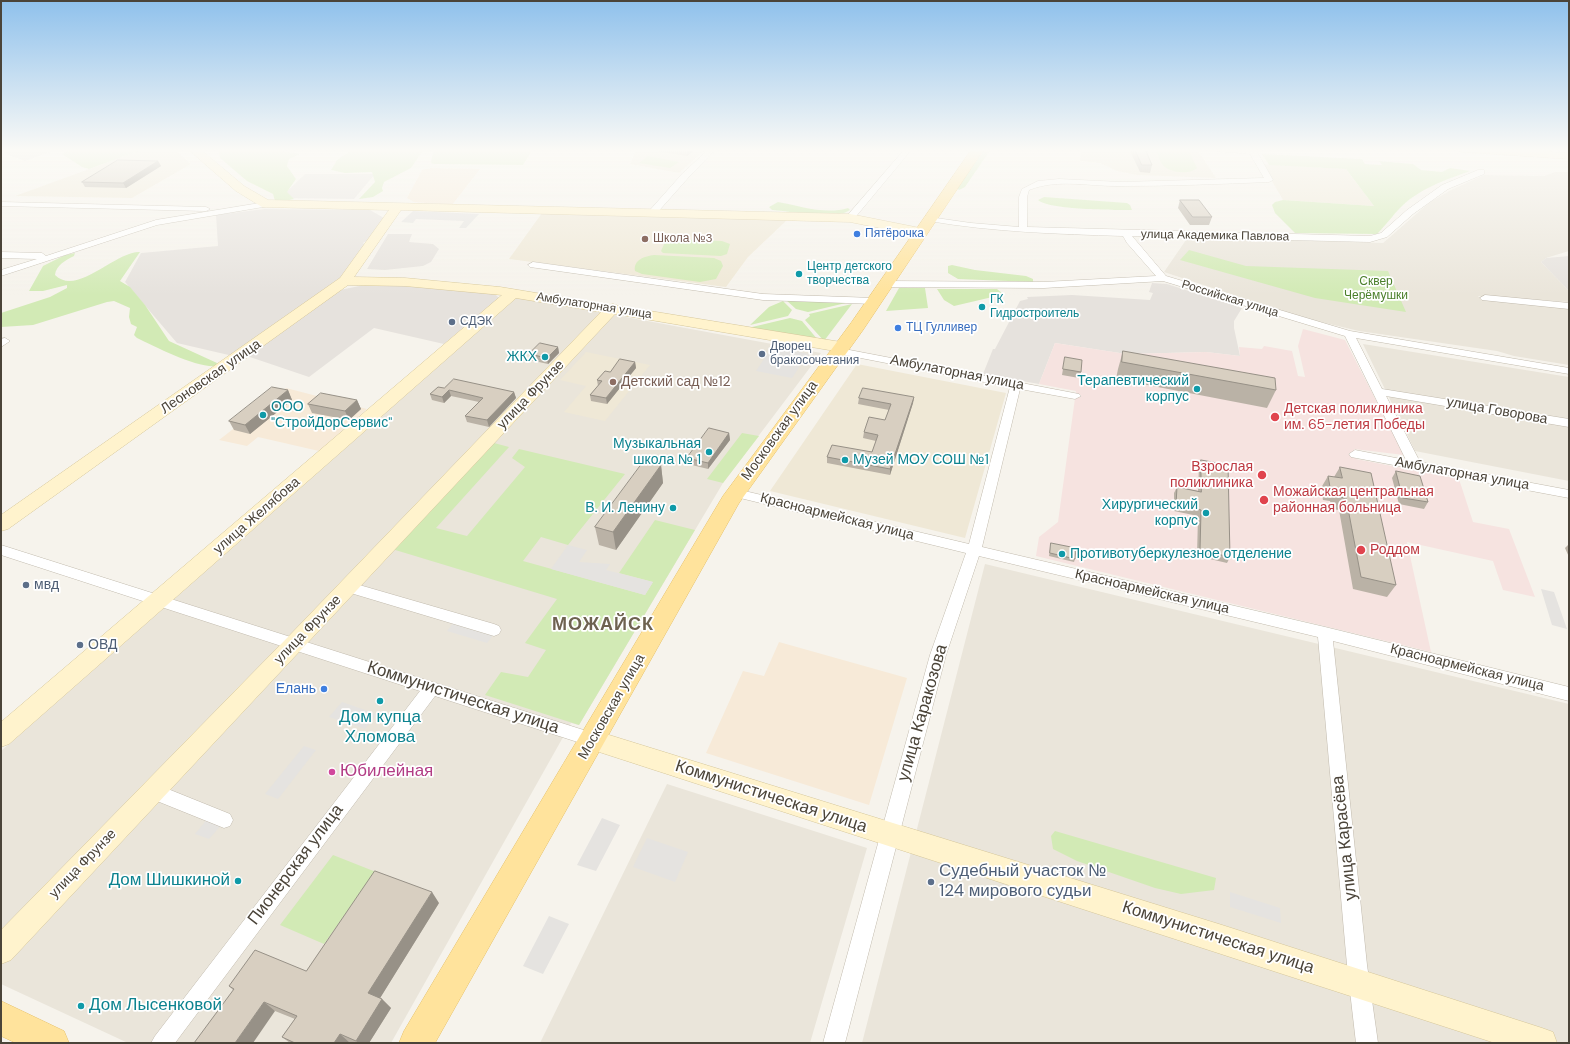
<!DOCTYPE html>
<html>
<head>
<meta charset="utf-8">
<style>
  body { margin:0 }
  #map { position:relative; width:1570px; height:1044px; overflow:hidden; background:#f6f3ec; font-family:"DM Sans",sans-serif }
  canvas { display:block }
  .frame { position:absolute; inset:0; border:2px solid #4b4439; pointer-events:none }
</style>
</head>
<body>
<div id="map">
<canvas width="1570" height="1044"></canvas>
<div class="frame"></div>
</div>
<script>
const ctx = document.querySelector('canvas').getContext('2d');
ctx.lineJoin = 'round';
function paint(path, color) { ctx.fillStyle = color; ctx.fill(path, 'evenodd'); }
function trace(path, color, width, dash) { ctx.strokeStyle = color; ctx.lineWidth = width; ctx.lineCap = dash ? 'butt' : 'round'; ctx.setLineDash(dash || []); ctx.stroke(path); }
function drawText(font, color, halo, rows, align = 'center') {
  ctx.font = font + ' "DM Sans",sans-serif'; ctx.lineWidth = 3.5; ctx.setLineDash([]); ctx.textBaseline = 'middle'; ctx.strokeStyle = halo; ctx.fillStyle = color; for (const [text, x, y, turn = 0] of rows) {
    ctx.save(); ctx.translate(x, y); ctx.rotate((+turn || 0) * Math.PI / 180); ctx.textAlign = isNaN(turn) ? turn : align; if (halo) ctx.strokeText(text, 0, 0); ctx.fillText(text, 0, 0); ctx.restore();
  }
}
paint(new Path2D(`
  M1555,172H1569V251L1546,258L1541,262L1569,291V302L1478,296L1481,299L1569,308V365L1514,356L1497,351L1359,331L1304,318L1164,272L1188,237L1383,243L1430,202L1453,189L1484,175L1544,176Z
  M517,297L821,353L723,483L579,725L571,723L391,1043H128L1,984V751Z
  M1363,344L1569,377V481L1415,451Z
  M985,564L1569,704V1043H862Z
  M667,784L867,848L810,1043H540Z`), '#eae5da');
paint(new Path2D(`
  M431,168L480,169L452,205L414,202L407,198L422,170Z
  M286,388L367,409L319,451L258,437L247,446L219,440Z
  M779,642L907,678L869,805L706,753L743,671L764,676Z`), '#f7ead8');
paint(new Path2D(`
  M1,149H58L25,161L11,156L1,151Z
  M305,174H375L354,199L280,198Z
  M264,209L370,210L384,218L370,239L363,243L365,245L340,281L233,356L177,343L125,282L141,253L218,246L216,215Z
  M388,234H412L409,242L433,244L439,249L431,262L423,266L385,270L367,269Z
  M1569,256V291L1541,262L1546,258Z
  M1152,283L1167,284L1242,308L1234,321V328L1240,356L1206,352L1126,354L1055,343L1039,384L983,374L993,349H995L1020,301L1028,299L1027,297L1072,295L1150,300L1153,293L1149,292Z
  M364,285H410L495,294L499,298L444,344L374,328L309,377L247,356L340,290Z`), '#e6e2dd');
paint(new Path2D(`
  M144,149H174L191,164L132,198L15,196Z
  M640,149H706L679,173L630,164L635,153Z
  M1081,149H1197L1216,178L1137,175L1117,171L1100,163L1080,161Z
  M1262,164L1346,169L1374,206L1283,200Z
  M542,213L787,220L748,257L726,287L509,259Z
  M586,352L650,365L605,421L564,412L586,386L560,380Z
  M857,364L1006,393L965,538L770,491Z`), '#efe8d6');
paint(new Path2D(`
  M1303,329L1345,340L1404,455L1354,449L1356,459L1459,479L1473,522L1509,529L1535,597L1503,590L1493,561L1407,542L1431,652L1036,556L1039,537L1058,522L1076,391L1039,384L1055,343L1126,354L1206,352L1240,356L1239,347L1262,349L1264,346L1292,351L1298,376L1305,377L1298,346Z`), '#f6e3e0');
paint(new Path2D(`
  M74,149H144L89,169L82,167L62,154Z
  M218,149H270L300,154L289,159L287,166L296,179L287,192L294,199L281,202L275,201L273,194L247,181L220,158Z
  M353,149H424L411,168L384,182L382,188L383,191L373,197L359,199L375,182L372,172L345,173L331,170L337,160Z
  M436,149H533L523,165L434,164L431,163L432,156Z
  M985,149H991L965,187L959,190L957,188Z
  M1156,149H1188L1197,168C1190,175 1168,173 1162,164C1159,160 1158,154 1156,149Z
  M1262,154L1362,159L1365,164L1382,165L1379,161L1413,164L1421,170L1442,172L1450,168L1470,171C1445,180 1418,189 1399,209C1395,213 1380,232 1377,234L1295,233L1275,213L1272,205L1275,202L1283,200L1374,206L1346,169L1269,165Z
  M648,156L679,162L670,168L639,163Z
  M1044,197L1127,203L1130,205L1132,210C1115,210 1049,210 1038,200Z
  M778,202C801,206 825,215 848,208L850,210C834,221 792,211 772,210L769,207Z
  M674,239L722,241L730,244L727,254L721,256L663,253L661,251L665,242Z
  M1189,250L1246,266L1388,271L1406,312L1315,298L1180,260Z
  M140,252L120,281L130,287L145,305L169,341L217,363L216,366C196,368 156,347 137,338L134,335L137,327L131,324L129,317L130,308L114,301L107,302L33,325L1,327V313L50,297L67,288V285L43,291H29L43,266L65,255L75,253L74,256C66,260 56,265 55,275C77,297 115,251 140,252Z
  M654,255L714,258L721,261L723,266L716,279L700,282L642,274L635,271C633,260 645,256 654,255Z
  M952,265L975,270L1026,276L1033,279V282L958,279L948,273V266Z
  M899,288H925L928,308L886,311Z
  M937,289H997L1002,293L1001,295L954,306L944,300Z
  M786,300L850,302L808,312L796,309Z
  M783,301L792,310L788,316L750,325L769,307Z
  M852,304L824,341L805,320L810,316L809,314Z
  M790,318L802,321L818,340L748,328Z
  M742,433L759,436L723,483L707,479Z
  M494,443L509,447L436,528L467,536L525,467L512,458L519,449L625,474L568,545L541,537L523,561L645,595L653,582L619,573L655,520L695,530L579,725L485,695L501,672L528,677L546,650L525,643L557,599L392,549Z
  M1055,831L1216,878L1214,890L1181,894L1155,888L1077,861L1053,849L1051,836Z
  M333,855L376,872L324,944L280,925Z`), '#d2eab5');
paint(new Path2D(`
  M413,211L479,214L466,228H459L464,221L416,219L413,223L401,222Z
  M772,347L799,352L809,354L805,360L798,358L794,365L800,366L792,378L756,371Z
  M568,545L587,550L579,562L610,564L606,570L653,582L645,595L551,569Z
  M1541,589L1554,592L1567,629L1552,625Z
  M454,622L494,634L487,643L447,631Z
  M342,702L377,714L365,729L329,717Z
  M304,746L316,750L278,799L265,794Z
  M209,817L224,822L209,839L195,834Z
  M602,818L620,825L596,871L577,865Z
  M647,838L688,852L675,882L633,867Z
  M1230,892L1280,908L1281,923L1230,907Z
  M549,916L569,924L543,974L523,966Z`), '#e5e3e0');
const street = new Path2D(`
  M709,149H716L688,178L656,214H650V210L682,174Z
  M905,149H912L853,220H847V216Z
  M1212,149L1256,150L1273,180L1269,182C1220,184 1171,186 1123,186C1091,187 1059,178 1029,190L1027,197V227L1370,236L1381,233L1407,210L1442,185L1478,170H1484V174L1448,189L1413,214L1387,237L1370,242L1132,236L1166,276L1350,331L1569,368V374L1356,338L1382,389L1569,419V427L1386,396L1420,462L1569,490V498L1351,457L1349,454L1355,450L1406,460L1345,336L1163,281L1044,288L886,287L881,284L886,281L1044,282L1156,276L1127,243L1123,236C1058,234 993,232 929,221L925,219L929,217L971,223L1019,227V197L1022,189L1038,181L1059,179L1121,182L1264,178L1250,154L1215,151Z
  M1,202L206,207L210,209L206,211L1,206Z
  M266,202H269V206L157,225L1,276V270L37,259L1,258V252L42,253L46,256L156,220Z
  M533,262L763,294L874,298L879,301L874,304L763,300L530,267L528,265Z
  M1485,295L1569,303V309L1482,300L1480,298Z
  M5,338L10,341L1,347V339Z
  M839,348L1079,394L1081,396L1075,399L1020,389L982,547L1325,627L1569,687V701L1333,641L1367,965L1378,1043H1356L1347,965L1318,637L979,556L946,655L845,1043H823L930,655L966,553L736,497L732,496L730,493L732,490L736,489L969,544L1010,387L835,353L834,351L835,349Z
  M1,545L593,733L599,735L601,740L599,745L593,747L435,696L175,1043H151L155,1036L420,691L1,555Z
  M349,582L494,624L499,626L501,630L499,634L494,636L344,591L342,587L344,583Z
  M153,783L230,814L233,820L230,826L224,828L147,797L144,791L147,785Z`);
const secondary = new Path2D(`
  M188,149H200L244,186L268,200L850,214L920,228L926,232L920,236L850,222L401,210L354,277L405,278L500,287L609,305L613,304L619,306L841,342L846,344L849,347L846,350L841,352L615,314L11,960L1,964V930L287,638L601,312L516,298L9,744L1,747V722L502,295L405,286L348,285L8,529L1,531V515L340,278L389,210L262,207L236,191Z
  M1457,149H1515L1569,153V159L1462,152Z
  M593,730L1222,925L1542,1028L1553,1032L1557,1043H1495L593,750L585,747L581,740L585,733Z`);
const primary = new Path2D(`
  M972,149H984L863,330L739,503L435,1043H399L404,1031L723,496L851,323Z
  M1,1001L64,1031L69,1043H16L1,1036Z`);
trace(street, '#c2bbae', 1);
trace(secondary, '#d6c79b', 1);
trace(primary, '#e6c16a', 1);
paint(street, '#fff');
paint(secondary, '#fff3cd');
paint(primary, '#ffe39c');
paint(new Path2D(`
  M649,149H696L687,156L649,150Z
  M1129,149H1149L1148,152H1147L1152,165L1150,173L1140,172Z
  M158,161L161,166L126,188L85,187L82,182Z
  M1180,200L1212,217L1209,225H1190L1178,208Z
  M558,347L559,353L548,364L530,360L529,354Z
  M1123,351L1276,390L1267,408L1116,379L1118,369Z
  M1065,357L1081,372L1079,378L1062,375Z
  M635,362L636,368L607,404L591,401L590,395L598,386L597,380L610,372Z
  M444,388L514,392L516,398L489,427L467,422L465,416L479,402L451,396L444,403L432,400L430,394Z
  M288,390L292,400L250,434L234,430L229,421Z
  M914,397L913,403L890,475L827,463V457L872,452L876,441L863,438L864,432L885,420L889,410L858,404L859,398Z
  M357,400L361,409L349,420L312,413L308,404Z
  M729,433L730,440L708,469L688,464L687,458Z
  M1201,460L1230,557L1227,563L1197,556L1198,516L1174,511V493L1177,487L1198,491L1199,466Z
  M661,465L663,483L616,550L599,545L595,527Z
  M1340,467L1396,585L1387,597L1353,589L1339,510L1332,509L1330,501L1323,500L1321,488L1328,476L1334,477Z
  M1396,471L1428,502L1424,509L1399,504L1392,478Z
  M1051,543L1075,559L1074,562L1049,556Z
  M1569,544V557L1565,548Z
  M439,903L380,998L382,999L391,1008L369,1043H290L282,1037L295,1019L275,1011L233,990L229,986L306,971Z`), '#bab2a6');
paint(new Path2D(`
  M687,149H696L687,156Z
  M158,161L161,166L126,188L123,183Z
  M558,347L559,353L548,364L547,358Z
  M635,362L636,368L607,404L606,398Z
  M288,390L292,400L250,434L245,425Z
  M449,390L451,396L444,403L442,397Z
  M514,392L516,398L489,427L487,420Z
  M914,397L913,403L890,475V469Z
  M357,400L361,409L349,420L345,411Z
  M729,433L730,440L708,469V463Z
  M661,465L663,483L616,550L613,532Z
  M432,892L439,903L377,1003L368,993Z
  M382,999L391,1008L369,1043H358L356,1041Z
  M264,1002L275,1011L253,1043H235Z
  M340,1034L350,1043H334Z`), '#979187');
const building = new Path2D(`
  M1135,149H1145L1152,165H1142Z
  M118,160L158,161L123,183L82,182Z
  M1180,200H1199L1212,217H1193Z
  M540,343L558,347L547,358L529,354Z
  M1123,351L1275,378L1276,390L1122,362Z
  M1065,357L1082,360L1081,372L1063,369Z
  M620,359L635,362L606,398L590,395L602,381L597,380L605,371L610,372Z
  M454,379L514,392L487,420L465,416L483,398L449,390L442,397L430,394L438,387L444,388Z
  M272,387L288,390L245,425L229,421Z
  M863,388L914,397L890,469L827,457L832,445L872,452L878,435L864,432L869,417L885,420L891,404L859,398Z
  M321,393L357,400L345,411L308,404Z
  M709,428L729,433L708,463L687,458Z
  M1201,460L1228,465L1230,557L1200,550L1201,510L1176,504L1177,487L1201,492Z
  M644,461L661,465L613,532L595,527Z
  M1340,467L1371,473L1396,585L1361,577L1346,498L1339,497L1338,489L1330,487L1328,476L1342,478Z
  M1396,471L1420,476L1428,502L1403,498Z
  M1051,543L1076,548L1075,559L1050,553Z
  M375,871L432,892L368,993L382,999L356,1041L340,1034L334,1043H295L282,1037L297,1016L264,1002L235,1043H194L234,989L229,986L255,950L306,971Z`);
paint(building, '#d8cfc1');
trace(building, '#979187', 1);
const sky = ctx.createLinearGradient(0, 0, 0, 295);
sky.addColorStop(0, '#8fc1ec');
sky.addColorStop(0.51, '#fbfaf6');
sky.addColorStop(1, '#fbfaf600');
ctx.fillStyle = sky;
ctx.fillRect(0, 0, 1570, 295);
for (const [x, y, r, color] of [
  [857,234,4,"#3f7fe0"],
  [645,239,4,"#8d6e63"],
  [799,274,4,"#0f9aa8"],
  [982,307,4,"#0f9aa8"],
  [452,322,4,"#5c6f8a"],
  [898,328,4,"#3f7fe0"],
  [762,354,4,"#5c6f8a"],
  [545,357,4,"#0f9aa8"],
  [613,382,4,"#8d6e63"],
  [1197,389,4,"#0f9aa8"],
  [263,415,4,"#0f9aa8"],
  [1275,417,5,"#e0444e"],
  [709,452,4,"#0f9aa8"],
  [845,460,4,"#0f9aa8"],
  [1262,475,5,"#e0444e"],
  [1264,500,5,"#e0444e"],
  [673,508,4,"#0f9aa8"],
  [1206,513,4,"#0f9aa8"],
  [1361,550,5,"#e0444e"],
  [1062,554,4,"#0f9aa8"],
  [26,585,4,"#5c6f8a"],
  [80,645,4,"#5c6f8a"],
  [324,689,4,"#3f7fe0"],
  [380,701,4,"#0f9aa8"],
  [332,772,4,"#d1479c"],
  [238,881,4,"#0f9aa8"],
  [931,882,4,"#5c6f8a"],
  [81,1006,4,"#0f9aa8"]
]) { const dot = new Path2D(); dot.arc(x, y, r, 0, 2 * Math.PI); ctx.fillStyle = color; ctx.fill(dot); trace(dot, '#fff', 1.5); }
drawText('12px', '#366cbe', '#fff', [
  ["Пятёрочка",865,234],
  ["ТЦ Гулливер",906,328]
], 'left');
drawText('12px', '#4b4439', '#fff', [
  ["улица Академика Павлова",1215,236,1],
  ["Российская улица",1230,299,17],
  ["Амбулаторная улица",594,306,9]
]);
drawText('12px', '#785e54', '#fff', [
  ["Школа №3",653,239]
], 'left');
drawText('12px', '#0d838f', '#fff', [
  ["Центр детского",807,267],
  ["творчества",807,281],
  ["ГК",990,300],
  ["Гидростроитель",990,314]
], 'left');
drawText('12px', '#4a7f2a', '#fff', [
  ["Сквер",1376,282],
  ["Черёмушки",1376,296]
]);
drawText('12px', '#4e5e75', '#fff', [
  ["СДЭК",460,322],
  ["Дворец",770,347],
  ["бракосочетания",770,361]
], 'left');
drawText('14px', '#0d838f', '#fff', [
  ["ЖКХ",537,357],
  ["Терапевтический",1189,381],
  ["корпус",1189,397],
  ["ООО",271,407,"left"],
  ["\"СтройДорСервис\"",271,423,"left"],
  ["Музыкальная",701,444],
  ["школа № 1",701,460],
  ["Музей МОУ СОШ №1",853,460,"left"],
  ["Хирургический",1198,505],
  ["корпус",1198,521],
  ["В. И. Ленину",665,508],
  ["Противотуберкулезное отделение",1070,554,"left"]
], 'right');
drawText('14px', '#4b4439', '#fff', [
  ["Амбулаторная улица",957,373,11],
  ["Леоновская улица",211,377,-35],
  ["улица Фрунзе",531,395,-46],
  ["улица Говорова",1497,411,10],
  ["Московская улица",780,431,-54],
  ["Амбулаторная улица",1462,474,10],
  ["улица Желябова",257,516,-41],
  ["Красноармейская улица",837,517,14],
  ["Красноармейская улица",1152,592,13],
  ["улица Фрунзе",308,630,-46],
  ["Красноармейская улица",1467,668,14],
  ["Московская улица",612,707,-60],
  ["улица Фрунзе",83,864,-46]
]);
drawText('14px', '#785e54', '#fff', [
  ["Детский сад №12",621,382]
], 'left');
drawText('14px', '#be3a42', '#fff', [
  ["Детская поликлиника",1284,409],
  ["им. 65-летия Победы",1284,425],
  ["Взрослая",1253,467,"right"],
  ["поликлиника",1253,483,"right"],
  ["Можайская центральная",1273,492],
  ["районная больница",1273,508],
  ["Роддом",1370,550]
], 'left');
drawText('14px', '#4e5e75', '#fff', [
  ["мвд",34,585],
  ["ОВД",88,645]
], 'left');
drawText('14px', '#366cbe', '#fff', [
  ["Елань",316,689]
], 'right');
drawText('17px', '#4b4439', '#fff', [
  ["Коммунистическая улица",463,698,18],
  ["улица Каракозова",923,713,-74],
  ["Коммунистическая улица",771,797,18],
  ["улица Карасёва",1345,838,-96],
  ["Пионерская улица",296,865,-53],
  ["Коммунистическая улица",1218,938,18]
]);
drawText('17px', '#0d838f', '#fff', [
  ["Дом купца",380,718],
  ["Хломова",380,738],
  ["Дом Шишкиной",230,881,"right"],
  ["Дом Лысенковой",89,1006,"left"]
]);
drawText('17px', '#b23c85', '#fff', [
  ["Юбилейная",340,772]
], 'left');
drawText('17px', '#4e5e75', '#fff', [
  ["Судебный участок №",939,872],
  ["124 мирового судьи",939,892]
], 'left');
ctx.letterSpacing = '1px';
drawText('bold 18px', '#6e6250', '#fff', [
  ["МОЖАЙСК",603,625]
]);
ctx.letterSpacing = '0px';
</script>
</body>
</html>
